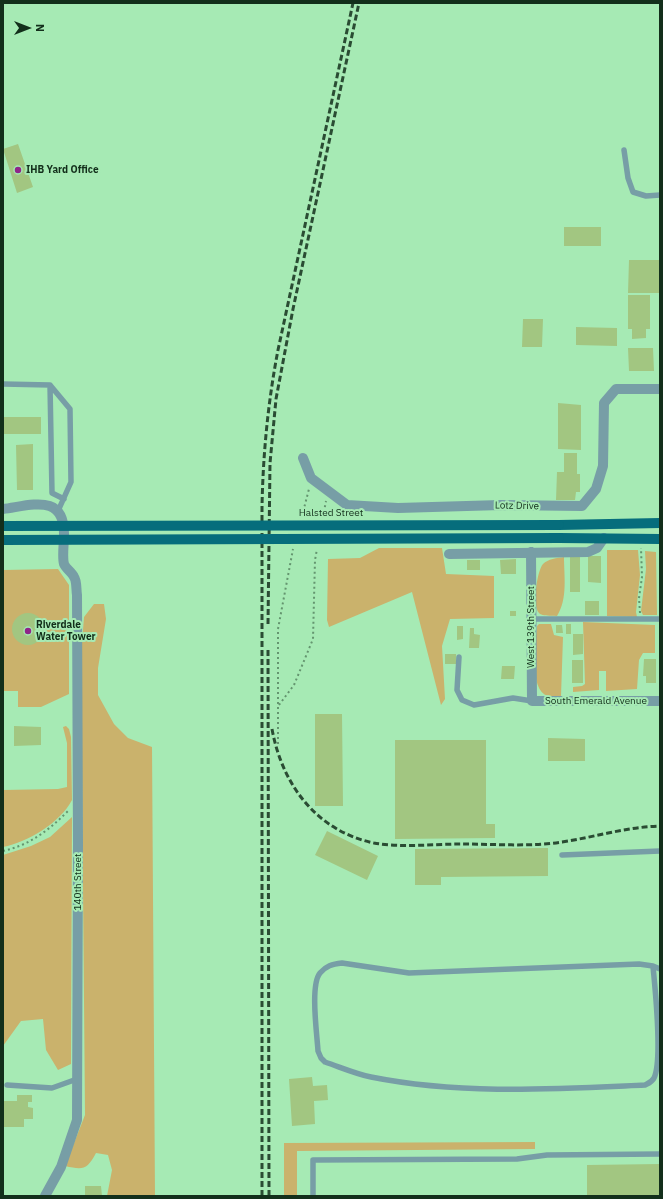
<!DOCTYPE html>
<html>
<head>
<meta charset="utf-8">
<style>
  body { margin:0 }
  #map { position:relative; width:663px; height:1199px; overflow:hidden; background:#a6eab4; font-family:"IBM Plex Sans",sans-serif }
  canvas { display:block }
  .frame { position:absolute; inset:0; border:4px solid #132f1b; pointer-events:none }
  .north { position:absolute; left:8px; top:8px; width:40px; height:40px; -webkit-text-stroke:3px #a6eab4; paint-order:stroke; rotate:90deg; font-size:11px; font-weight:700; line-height:16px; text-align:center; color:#132f1b }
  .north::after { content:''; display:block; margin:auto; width:14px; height:18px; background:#132f1b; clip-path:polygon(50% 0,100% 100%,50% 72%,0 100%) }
</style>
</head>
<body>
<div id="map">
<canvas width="663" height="1199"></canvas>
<div class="frame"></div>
<div class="north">N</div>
</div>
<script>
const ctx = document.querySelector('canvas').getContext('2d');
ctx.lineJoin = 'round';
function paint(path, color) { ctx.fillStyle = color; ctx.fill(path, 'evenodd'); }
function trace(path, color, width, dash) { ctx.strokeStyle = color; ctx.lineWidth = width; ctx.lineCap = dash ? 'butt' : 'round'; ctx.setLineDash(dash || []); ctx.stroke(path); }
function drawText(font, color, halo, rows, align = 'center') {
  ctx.font = font + ' "IBM Plex Sans",sans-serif'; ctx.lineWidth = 4; ctx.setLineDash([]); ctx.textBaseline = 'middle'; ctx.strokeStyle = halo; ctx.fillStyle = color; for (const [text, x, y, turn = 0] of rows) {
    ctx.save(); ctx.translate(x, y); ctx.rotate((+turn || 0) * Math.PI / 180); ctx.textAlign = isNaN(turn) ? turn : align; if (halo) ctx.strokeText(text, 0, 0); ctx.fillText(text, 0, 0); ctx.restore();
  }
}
paint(new Path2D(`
  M379,548H442L446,574L494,576V618L450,619L442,646L445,699L441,705L412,592L329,627L327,620L328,559L360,558Z
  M607,550H638L640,575L636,612L637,617L607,616Z
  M645,551L656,552L657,615H643L641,611L646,569Z
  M564,557C564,576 568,599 557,616C552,615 543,617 539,613C532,605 537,571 543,564C548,559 557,558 564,557Z
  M58,569L69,585V694L41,707H18V691H3V570Z
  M94,604H104L106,619L98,668V695L114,724L128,738L152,747L155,1196H107L112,1170L108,1155L96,1153C87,1170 83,1170 65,1166L85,1115L81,656L84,617Z
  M583,622L655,625V653H643L639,660L637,689L606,691V671H599V690L573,692V687L582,686L585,684Z
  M539,624H551L554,635L563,637L561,696C557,696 552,697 548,696C528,690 536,642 537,626Z
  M66,726L69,729L71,737L72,800C60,823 28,842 3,847V790L58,789L67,787V743L63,727Z
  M72,817L71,1064L58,1070L46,1050L43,1019L21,1021L3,1046V855L31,846L50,837Z
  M535,1142V1149L297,1151V1196H284V1143Z`), '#cab26c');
paint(new Path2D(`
  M18,144L33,187L17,193L3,149Z
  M564,227H601V246H564Z
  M629,260H660V293H628Z
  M628,295H650V329H646V338L632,339V329H628Z
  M523,319H543L542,347H522Z
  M576,327L617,328V346L576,345Z
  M628,348H653L654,371H629Z
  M558,403L581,405V450L558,449Z
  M3,417H41V434H3Z
  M33,444V490H17L16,445Z
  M564,453H577V474H580V492H576L575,500H556L557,472H564Z
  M588,556H601V583L588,582Z
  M570,557H580V592H570Z
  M516,559V574H501L500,560Z
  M467,560H480V570H467Z
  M585,601H599V615H585Z
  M510,611H516V616H510Z
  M12 629a16 16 0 1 1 32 0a16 16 0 1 1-32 0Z
  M566,624H571V634H566Z
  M556,625H562L563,633H556Z
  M457,626H463V639L457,640Z
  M470,628H474V634L480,635L479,648H469Z
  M573,634H583V654L573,655Z
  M445,654H456V664H445Z
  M644,659H656V683H646V676H643Z
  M572,660H583V683H572Z
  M502,666H515L514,679H501Z
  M315,714H342L343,806H315Z
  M14,726L41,727V745L14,746Z
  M548,738L585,739V761H548Z
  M395,740H486V824H495V838L395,839Z
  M327,831L378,856L367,880L315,855Z
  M548,848V876L441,877V885H415V849Z
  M312,1077L313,1086L327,1085L328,1100L314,1101L315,1124L292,1126L289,1079Z
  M17,1095H32V1102H28V1107L33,1108V1119H24V1127H3V1101H17Z
  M660,1164V1196H587V1165Z
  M85,1186H101L102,1196H85Z`), '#a2c681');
trace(new Path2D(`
  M302,516L309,489
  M323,517L326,501
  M640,613L639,598L642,577L641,548
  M279,705L294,685L313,639L315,560L317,549
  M278,744V629L293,549
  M3,851C30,845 49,830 68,811`), '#64956f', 2, [2, 3]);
trace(new Path2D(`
  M624,150L628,178L633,192L646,196L660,195
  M3,384L50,385L70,409L71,482L58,511
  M50,385L52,493L64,499
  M531,619H660
  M459,657L457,690L462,700L474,705L513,698L532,701
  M562,855L660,851
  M342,963L409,973L639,964L653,966C655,989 663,1059 654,1078C652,1082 649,1083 645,1085C554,1089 461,1095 371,1077C356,1074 340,1067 325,1062L321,1058L318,1051C317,1034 310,985 320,973C326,966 332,964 342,963Z
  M653,966L660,969
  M7,1085L52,1088L77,1079
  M313,1196V1160L517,1159L547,1155L660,1154`), '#779ea6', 5.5);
trace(new Path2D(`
  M303,458L311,478L347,505L398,508L501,505L582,506L596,489L603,466L604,403L616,389H660
  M3,509C33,505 65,493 64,536C64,544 62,557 64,564C66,569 72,572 74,577C77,581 76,589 77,595L78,844L77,1120L61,1167L45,1196
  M531,552L532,701H660
  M449,554L588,552L597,548L604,538`), '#779ea6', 10);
trace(new Path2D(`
  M559,525L660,523
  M559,538L660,539`), '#066d7c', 10);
trace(new Path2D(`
  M268,624L270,463L276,399L293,309L359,3
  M268,650L269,1196
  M272,729C282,784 316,831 374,843C401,848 434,844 462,844C495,844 529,847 562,842C595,837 626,827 660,826
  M262,1196V507C263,454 268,402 278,350L353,3`), '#2a4c33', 3, [6, 3]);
trace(new Path2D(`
  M3,526L559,525
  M3,540L559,538`), '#066d7c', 10);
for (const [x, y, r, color] of [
  [18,170,4,"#8f2589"],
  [28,631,4,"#8f2589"]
]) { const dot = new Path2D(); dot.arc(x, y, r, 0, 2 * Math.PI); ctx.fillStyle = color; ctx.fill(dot); trace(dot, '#a6eab4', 1.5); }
drawText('bold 10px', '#132f1b', '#a6eab4', [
  ["IHB Yard Office",26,170],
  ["Riverdale",36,625],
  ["Water Tower",36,637]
], 'left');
drawText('10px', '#132f1b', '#a6eab4', [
  ["Lotz Drive",517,506,1],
  ["Halsted Street",331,513],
  ["West 139th Street",531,627,-90],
  ["South Emerald Avenue",596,701],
  ["140th Street",78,882,-90]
]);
</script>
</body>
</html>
